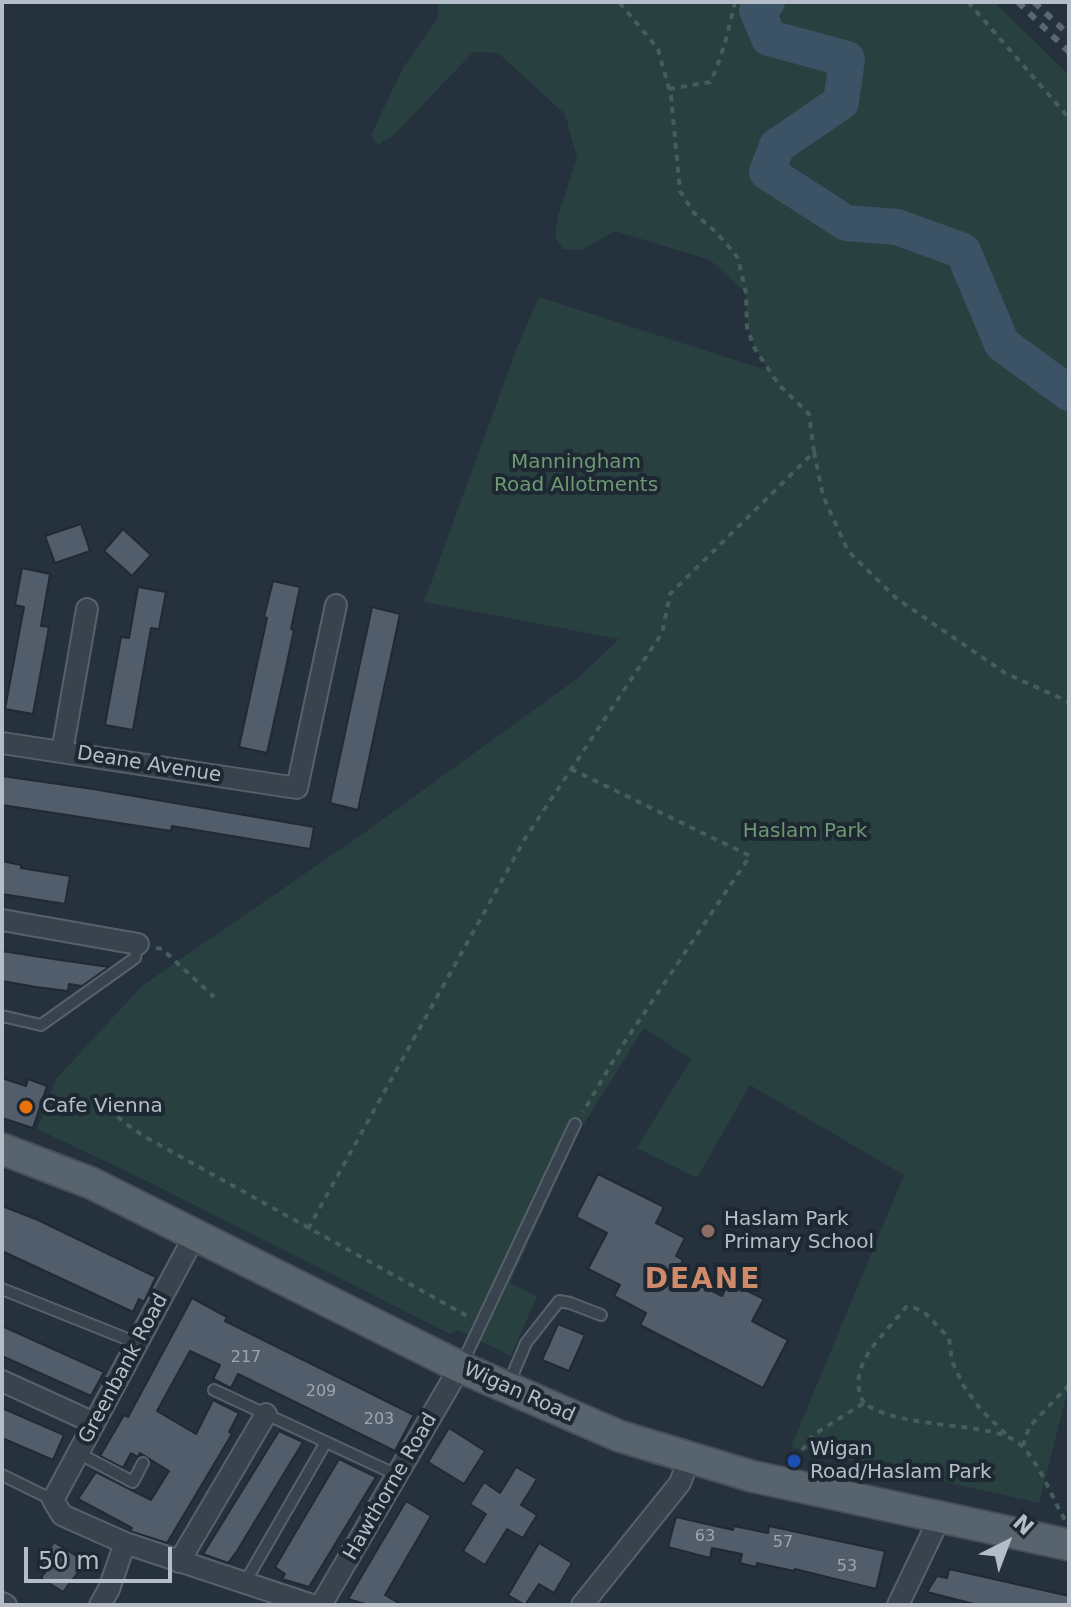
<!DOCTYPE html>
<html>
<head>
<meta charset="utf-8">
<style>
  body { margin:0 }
  #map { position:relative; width:1071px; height:1607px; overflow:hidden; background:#25323d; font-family:"DejaVu Sans",sans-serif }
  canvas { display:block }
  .frame { position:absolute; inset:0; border:4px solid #b5bec8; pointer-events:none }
  .north { position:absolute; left:967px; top:1503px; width:80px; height:80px; -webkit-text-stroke:6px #1e2832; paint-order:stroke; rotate:42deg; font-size:22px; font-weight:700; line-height:32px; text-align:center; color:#b5bec8 }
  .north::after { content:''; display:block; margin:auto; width:28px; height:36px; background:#b5bec8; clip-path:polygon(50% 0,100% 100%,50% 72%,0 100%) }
  .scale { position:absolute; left:24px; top:1547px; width:148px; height:36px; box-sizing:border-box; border:4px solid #b5bec8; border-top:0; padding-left:10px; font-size:24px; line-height:28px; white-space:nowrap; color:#b5bec8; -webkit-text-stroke:6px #1e2832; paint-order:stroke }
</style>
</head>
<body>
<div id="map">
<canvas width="1071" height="1607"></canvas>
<div class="frame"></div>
<div class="north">N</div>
<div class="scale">50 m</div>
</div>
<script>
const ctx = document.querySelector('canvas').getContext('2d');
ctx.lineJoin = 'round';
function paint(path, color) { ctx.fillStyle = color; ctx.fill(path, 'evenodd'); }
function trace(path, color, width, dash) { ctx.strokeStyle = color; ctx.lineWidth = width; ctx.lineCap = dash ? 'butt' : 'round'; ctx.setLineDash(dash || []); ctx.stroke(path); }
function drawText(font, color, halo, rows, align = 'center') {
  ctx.font = font + ' "DejaVu Sans",sans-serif'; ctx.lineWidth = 8; ctx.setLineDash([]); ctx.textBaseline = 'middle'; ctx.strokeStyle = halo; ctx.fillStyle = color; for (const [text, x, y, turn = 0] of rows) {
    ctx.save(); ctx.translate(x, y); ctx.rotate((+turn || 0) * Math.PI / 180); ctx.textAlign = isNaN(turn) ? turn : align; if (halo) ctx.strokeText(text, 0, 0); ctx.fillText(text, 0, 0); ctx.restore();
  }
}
paint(new Path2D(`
  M439,2H994L1069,75V1385L1039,1503L791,1447L904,1175L750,1085L697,1178L637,1148L691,1059L644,1028L580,1130L510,1283L537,1296L511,1356L458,1330L450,1334L151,1183L37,1129L56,1079L143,985L361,835L578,678L619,639L424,602L518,345L539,297L769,371C749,340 747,330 746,293L710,260L615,231L581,250L563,249L555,237L558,216L577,157L565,114L498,53L473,52L394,135L378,145L371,135L403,68L437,19Z`), '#28403f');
trace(new Path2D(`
  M767,2L757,10L769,38L847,59L841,102L777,146L767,172L846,223L897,227L963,251L1002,344L1069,393`), '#3c5265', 36);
const building = new Path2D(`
  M81,524L90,551L55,563L45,536Z
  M123,529L151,555L132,576L104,551Z
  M22,568L50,574L41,626L49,627L33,714L5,709L24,607L15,605Z
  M273,581L300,587L291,629L294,630L285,672L267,753L239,747L267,618L264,617Z
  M138,587L166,592L159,629L151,628L133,730L105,725L121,637L129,638Z
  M372,607L400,614L358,810L330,803Z
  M2,776L93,789L314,827L310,849L172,826L171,831L2,805Z
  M2,861L21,865V868L70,876L65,904L2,894Z
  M2,951L53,959L109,967L82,986L69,984L68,991L36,987L2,981Z
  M2,1078L26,1086L28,1079L47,1086L33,1128L2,1118Z
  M598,1174L664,1207L656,1223L685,1238L676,1256L683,1260L676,1273L722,1296L729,1282L764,1299L752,1321L788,1340L763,1388L640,1325L646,1313L614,1296L620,1285L588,1269L607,1233L576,1217Z
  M2,1206L38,1220L156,1277L144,1302L139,1299L133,1312L2,1251Z
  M192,1298L227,1317L225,1321L414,1415L395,1451L238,1374L231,1388L213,1379L220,1365L190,1351L157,1411L196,1434L213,1400L239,1413L229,1432L232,1434L167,1543L130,1531L132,1528L78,1499L96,1472L151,1500L169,1471L140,1453L138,1457L131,1453L123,1468L100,1456L124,1415L128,1417Z
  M558,1324L585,1335L569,1371L542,1360Z
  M2,1326L104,1372L91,1396L2,1356Z
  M2,1408L64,1435L53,1460L2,1438Z
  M449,1428L485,1451L464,1484L428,1462Z
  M279,1431L303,1442L237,1551L228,1563L203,1554Z
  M339,1459L376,1477L309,1587L282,1579L285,1574L275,1567Z
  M516,1467L537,1479L521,1505L537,1515L523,1538L507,1529L485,1565L463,1551L486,1514L470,1504L484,1482L500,1493Z
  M406,1501L431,1516L385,1595L402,1605H369L348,1599Z
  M676,1517L733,1530L734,1526L768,1533L769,1526L885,1551L876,1589L795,1569L794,1571L757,1563L756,1567L740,1563L742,1554L712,1548L710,1558L668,1547Z
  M54,1542L86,1562L63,1592L41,1578L49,1567L41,1562Z
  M539,1543L572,1563L554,1593L539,1584L525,1605L508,1595Z
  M949,1569L1069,1596V1605H978L927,1592L937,1576L947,1578Z`);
paint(building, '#515d6a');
trace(building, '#202a34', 2);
const lane = new Path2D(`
  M2,1016L41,1025L135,958L138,944
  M2,1289L137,1343
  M461,1366L575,1124
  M509,1383L526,1343L559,1301L570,1303L601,1315
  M214,1390L397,1475
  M78,1453L133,1482L143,1463
  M2,1475L53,1500
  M244,1584L326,1442`);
const street = new Path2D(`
  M2,743L297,788L336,605
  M62,752L87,609
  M2,920L138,944
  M194,1237L53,1500L62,1515L125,1543L312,1605
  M2,1381L94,1423
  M179,1562L266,1414
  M2,1603L6,1605
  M100,1605L109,1589L125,1543
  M321,1605L460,1367
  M582,1605L680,1483L689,1459
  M898,1605L940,1517`);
const primary = new Path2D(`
  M2,1149L91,1183L460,1367L619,1436L751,1476L1069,1545`);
trace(lane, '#57616b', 14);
trace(street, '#57616b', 24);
trace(primary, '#454f59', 34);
trace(new Path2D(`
  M968,2L1069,118
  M669,89L710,82C722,59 729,28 735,2
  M814,452L823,496L848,551L896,598L1005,673L1069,702
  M571,769L750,856L622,1046L583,1112
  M156,948L162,949L214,997
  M101,1099L123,1122L147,1138L469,1317
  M308,1229L526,837L662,633L670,594L814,452L809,414L779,385L755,349L747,328L746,293L738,258L717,233L694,213L680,191L671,96L658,49L619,2
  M864,1403C843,1366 886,1334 906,1307L915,1308L925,1313L949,1338L952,1361L963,1385L981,1410L1007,1435
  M1023,1446L1029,1427L1069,1385
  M795,1460L813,1435L864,1403C904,1432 996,1419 1022,1446C1042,1468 1051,1496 1065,1520`), '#475c5c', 4, [6, 6]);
trace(lane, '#39434d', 10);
trace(street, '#39434d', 20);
trace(primary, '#57636d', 30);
trace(new Path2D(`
  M1018,2L1069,52
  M1034,2L1069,35`), '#5b6874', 6, [8, 8]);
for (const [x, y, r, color] of [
  [26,1107,8,"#e8710a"],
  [708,1231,8,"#8d6e63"],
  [794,1461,8,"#1a4fb4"]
]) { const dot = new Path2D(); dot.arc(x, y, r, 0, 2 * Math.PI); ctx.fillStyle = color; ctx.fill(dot); trace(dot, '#1e2832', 3); }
drawText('16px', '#9ca6b0', null, [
  ["217",246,1358],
  ["209",321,1392],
  ["203",379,1420],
  ["63",705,1537],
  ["57",783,1543],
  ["53",847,1567]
]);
drawText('20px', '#6d9872', '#1e2832', [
  ["Manningham",576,463],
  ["Road Allotments",576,486],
  ["Haslam Park",805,832]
]);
drawText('20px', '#b5bec8', '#1e2832', [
  ["Deane Avenue",149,765,9],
  ["Greenbank Road",124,1369,-62],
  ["Wigan Road",519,1393,24],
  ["Hawthorne Road",391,1487,-60]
]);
drawText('20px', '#b5bec8', '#1e2832', [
  ["Cafe Vienna",42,1107],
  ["Haslam Park",724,1220],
  ["Primary School",724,1243],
  ["Wigan",810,1450],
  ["Road/Haslam Park",810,1473]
], 'left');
ctx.letterSpacing = '2px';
drawText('bold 28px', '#cf8a69', '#1e2832', [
  ["DEANE",703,1281]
]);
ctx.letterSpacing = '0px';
</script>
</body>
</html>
